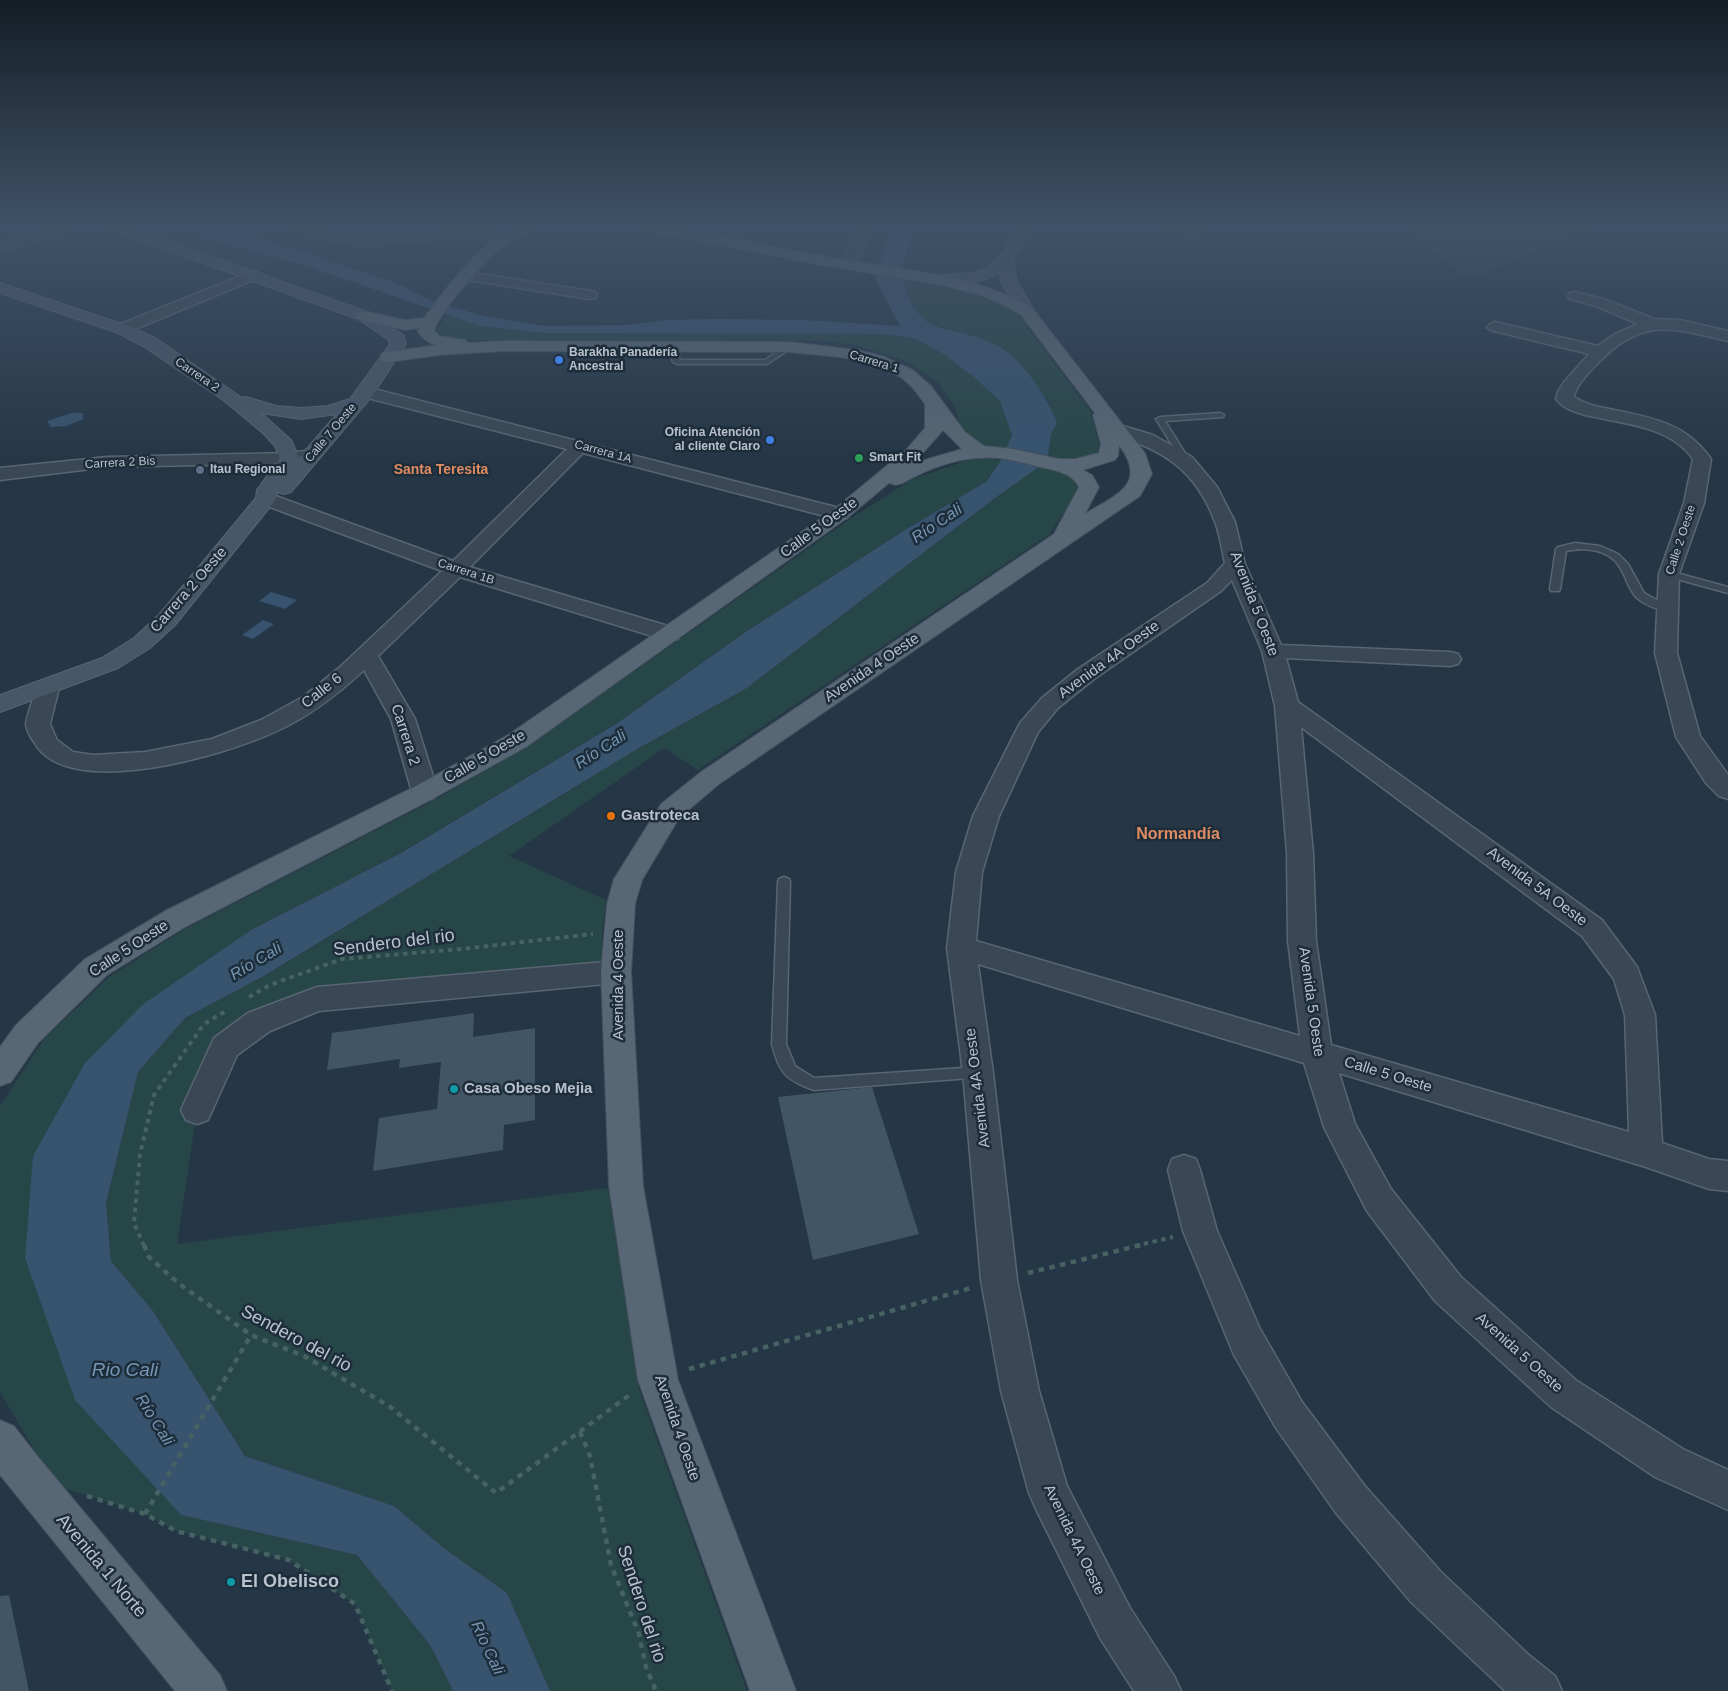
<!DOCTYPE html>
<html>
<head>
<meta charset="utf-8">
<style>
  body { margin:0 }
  canvas { display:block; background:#253646 }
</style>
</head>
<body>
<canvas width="1728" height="1691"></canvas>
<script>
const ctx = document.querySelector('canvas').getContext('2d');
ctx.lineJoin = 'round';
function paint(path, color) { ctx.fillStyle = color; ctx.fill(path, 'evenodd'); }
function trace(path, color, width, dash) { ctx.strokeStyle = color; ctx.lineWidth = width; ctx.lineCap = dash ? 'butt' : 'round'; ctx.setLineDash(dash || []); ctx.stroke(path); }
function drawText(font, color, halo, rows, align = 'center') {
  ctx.font = font + ' Arial,sans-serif'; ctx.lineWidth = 5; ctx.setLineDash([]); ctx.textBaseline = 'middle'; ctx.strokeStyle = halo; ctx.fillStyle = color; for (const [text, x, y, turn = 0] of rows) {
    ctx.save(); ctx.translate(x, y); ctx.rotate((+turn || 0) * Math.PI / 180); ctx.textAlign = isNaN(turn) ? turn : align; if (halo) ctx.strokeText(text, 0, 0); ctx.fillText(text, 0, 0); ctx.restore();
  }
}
paint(new Path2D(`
  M1405,225H1600L1469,279L1406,230Z
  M902,280C940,286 984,290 1016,313L1090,410L1099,443L1100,449L1096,454L1087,458L1063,461L1048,456L1051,434L1057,423L1047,400L1027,374L970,334L933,325L918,314L902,284Z
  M450,315L480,326L543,333L880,334L914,338L945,355L974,377L1001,401L1012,435L1006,450L980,445L961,429L956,408L936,380L903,360L852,344L823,341L462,340L440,334L438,329L443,322Z
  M979,456L1001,460L987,481L905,530L747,631L616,724L401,853L251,930L33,1156L181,1515L357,1555L430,1645L453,1691H392L355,1604L289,1560L176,1531L145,1514L60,1487L37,1454L0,1392V1106L44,1039L109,977L185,929L429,803L527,747L853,517L911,480Z
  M1040,466L1069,473L1081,487L1050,534L698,770L664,748L509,856L606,900L602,933V974L317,999L259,1022L197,1110L177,1244L608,1188L639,1389L747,1691H550L507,1593L445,1549L394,1506L245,1456L153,1311L111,1261L106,1203L138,1072L185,1018L262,977L639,748L747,688L991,501Z`), '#274647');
paint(new Path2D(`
  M171,225H219L396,283L430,300L483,316L545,326L628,325L668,320L715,319L804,320L900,326L875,278L889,236L896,225H918C905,255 894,268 910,300C916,311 921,319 933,325C939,328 948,329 955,331C968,334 982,338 994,344C1020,355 1048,398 1057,423L1051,434L1048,456L1040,466L991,501L747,688L639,748L262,977L185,1018L138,1072L106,1203L111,1261L153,1311L245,1456L394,1506L445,1549L507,1593L550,1691H453L430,1645L357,1555L181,1515L75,1400L25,1258L33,1156L85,1063L142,1005L251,930L401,853L616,724L747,631L905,530L987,481L1001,460L1012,435L1000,401L974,377L945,355L914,338L880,334L543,333L480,326L302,264L222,243Z
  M72,413H83V419L67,426L51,427L47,421Z
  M271,592L297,600L285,609L259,601Z
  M263,620L274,624L253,639L242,635Z`), '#37536e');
paint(new Path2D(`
  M474,1013L473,1037L535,1028V1120L504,1125L503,1150L373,1171L379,1118L437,1109L441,1062L399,1068L400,1059L327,1070L332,1033Z
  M872,1087L919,1234L813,1260L778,1097Z
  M9,1595L29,1691H0V1596Z`), '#415565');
const lane = new Path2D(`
  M668,345H674L680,360H765L786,345L793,347L767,364H677L673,362L667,347Z
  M1220,413L1224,415L1223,417L1165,421L1190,461L1186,464L1182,461L1156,419L1160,417Z
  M1575,543L1600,546L1618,554L1628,564L1644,593L1673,609L1668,612C1657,609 1644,605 1636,597C1628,588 1626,576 1619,566C1609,549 1583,547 1566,551L1560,589L1559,591H1551L1550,589L1556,549L1558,547Z
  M1669,571L1728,587V593L1666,576L1664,574Z
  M784,877L789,879L790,882L786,1044L795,1066L814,1078L978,1067L983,1069L985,1073L983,1077L814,1090C786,1080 779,1073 772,1044L778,882L779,879Z`);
const street = new Path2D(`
  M58,225H78L76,228L0,252V243Z
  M287,225H308L335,233L363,237L482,227L500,232L506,242L504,245H494L490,238L481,235L363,245L334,241L289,228Z
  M863,225H877L852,268H842L840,265Z
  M1157,225L1188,227L1210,225C1197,241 1176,232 1159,228Z
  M253,271L258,272L260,275L258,278L128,332H116L114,329L116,326Z
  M467,272L590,291L595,292L597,295L595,298L590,299L462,279L460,276L462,273Z
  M1575,292L1606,300L1654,319L1680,320L1728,331V341C1668,327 1642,317 1595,366C1587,375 1576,385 1574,397C1586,405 1600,407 1614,410C1654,418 1687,424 1711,459L1704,503L1679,574L1677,653L1700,736L1728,775V799L1719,796L1706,783L1676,737L1655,653L1659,574L1684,503L1693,459C1659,411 1577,428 1556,399L1558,392L1564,382L1589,354L1490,330L1487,327L1490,324L1495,322L1598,346L1615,334L1638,324L1596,306L1570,299L1568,296L1570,293Z
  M366,387L847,510L850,514L847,518L840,520L583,453L470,567L678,629L681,634L678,639L670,641L662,639L460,577L378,656L415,719L438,792L434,798L425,801L416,798L412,792L391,719L364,670C338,694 310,716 277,731C228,754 68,803 34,742C31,738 27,730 26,725C26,717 34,697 37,688L40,683L48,681L56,683L59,688L50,724L57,740L73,752L93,755L145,752L212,739L261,720L303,697L340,667L442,571L259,503L256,499L259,495L266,493L273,495L453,561L567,449L360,396L358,392L360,388Z
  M1117,424L1153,435L1192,457L1217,487L1235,522L1245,564L1281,645L1450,652L1458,654L1461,659L1458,664L1450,666L1286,658L1298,702L1602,920L1637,967L1655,1015L1662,1143L1709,1159L1728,1161V1191L1709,1189L1646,1167L1339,1073L1355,1124L1391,1189L1461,1277L1577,1381L1683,1449L1728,1470V1510L1655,1477L1551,1407L1435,1301L1367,1211L1324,1127L1304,1063L978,964L993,1073L1017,1280L1039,1391L1067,1486L1130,1608L1174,1676L1181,1691H1134L1100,1638L1035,1507L1029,1493L1001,1391L981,1280L963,1073L947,948L956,872L973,816L1020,723L1042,698L1078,669L1207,583L1225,563C1222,550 1220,535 1215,522C1195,468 1162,450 1111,433L1108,429L1111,425ZM1232,580L1262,651L1275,706L1287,853L1288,941L1300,1036L976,941L982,872L999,816L1038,732L1058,708L1094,679L1221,591ZM1301,727L1582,936L1614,979L1625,1015L1629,1132L1331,1045L1316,941L1313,853Z
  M312,450L318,451L321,455L318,459L290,463L107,467L0,480V468L107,457L290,453Z
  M616,961L626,964L630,972L626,980L616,983L319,1011L270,1031L237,1055L208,1120L197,1124L186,1120L181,1110L214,1038L248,1013L317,987Z
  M1184,1155L1196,1159L1200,1170L1217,1231L1260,1329L1302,1402L1364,1485L1441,1572L1530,1656L1555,1676L1562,1691H1505L1500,1686L1411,1602L1336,1513L1276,1428L1234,1355L1183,1231L1168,1170L1172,1159Z`);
const secondary = new Path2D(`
  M104,225H124L370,313L403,335L406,344L372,396L291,492L284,494L277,492L276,499L273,503L175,625L150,648L118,668L0,712V695L102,658L134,638L159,615L256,498L257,490L280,458L275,446L263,433L222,399L143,346L116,332L0,293V283L128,326L155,338L242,398L246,397L276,406L301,408L328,406L350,399L390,344L389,340L358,319L106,228ZM261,413L301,419L337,414L299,458L291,440Z
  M1019,225H1033L1013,261L1017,282L1035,312L1033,315H1021L1001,282L1000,273C982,283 952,288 932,283L929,280L932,277L937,275C990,274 994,271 1019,225Z`);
const primary = new Path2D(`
  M520,225H541C538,230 512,239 504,245C486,260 441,309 434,331L440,336L466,340L468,343L502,341L789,342L858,350L882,356L913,370L931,386L965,432L984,446L1013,449L1059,459H1075L1099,453L1101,444L1093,415L1095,413L1021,315L1004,305L983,296L942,285L822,265L638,229L631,225C685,224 742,241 795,251C822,256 850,261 877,265C931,273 986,280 1033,309L1145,453L1152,474L1140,496L719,784L679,818L642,880L635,904L631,972L643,1186L678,1380L796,1691H750L638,1380L609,1186L601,972L607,904L614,879L661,804L701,772L1054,534L1079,487C1073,474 1056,470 1044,468C1028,464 1014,460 998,458C965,455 931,467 903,483L896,485L889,483L847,518L526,747L434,798L185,927L107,975L38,1043L11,1082L0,1086V1047L16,1025L85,959L165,911L416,786L508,735L833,510L907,449L925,428V404L913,388L901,377L870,363L840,357L789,352L502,351L440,355L388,362L382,361L380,357L382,353L437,345C429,344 423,339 418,332L419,328L405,330L358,319L356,316L358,313L364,311L405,320L424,318C446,288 484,237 520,225ZM943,430L962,449L914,463ZM1119,445C1149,485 1115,495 1085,514L1099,487L1092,475L1083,470L1115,460L1118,456Z
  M0,1420L14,1426L38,1457L220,1675L227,1691H175L0,1475Z`);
trace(lane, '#586572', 3);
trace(street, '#586572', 3);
trace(secondary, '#586572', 2);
trace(primary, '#43515e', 2);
trace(new Path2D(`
  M249,997L270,985L342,959L461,949L593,934
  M144,1246L134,1223L140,1154L154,1095L204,1024L226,1011
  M1135,1246L1173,1237`), '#466262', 4, [4.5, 4.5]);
trace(new Path2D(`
  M144,1245L149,1257L178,1283L251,1335L304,1356L389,1406L496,1493L631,1394
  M1028,1273L1141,1245
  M689,1369L971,1288
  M580,1432L590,1456L611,1565L639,1634L646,1667L656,1691
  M87,1496L145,1514L176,1531L289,1560L355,1604L392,1691
  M145,1514L251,1335`), '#466262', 4.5, [5.5, 5.5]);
paint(lane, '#3a4855');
paint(street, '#3a4855');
paint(secondary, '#485768');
paint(primary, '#586775');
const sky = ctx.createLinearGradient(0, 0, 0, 462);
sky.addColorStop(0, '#141e26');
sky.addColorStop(0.49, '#405268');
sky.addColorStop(1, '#40526800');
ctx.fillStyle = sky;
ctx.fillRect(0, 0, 1728, 462);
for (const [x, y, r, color] of [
  [559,360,5,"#3f7fe0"],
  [770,440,5,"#3f7fe0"],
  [859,458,5,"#2e9e5b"],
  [200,470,5,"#5c6f8a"],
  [611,816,5,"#e8710a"],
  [454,1089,5,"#0f9aa8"],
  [231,1582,5,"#0f9aa8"]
]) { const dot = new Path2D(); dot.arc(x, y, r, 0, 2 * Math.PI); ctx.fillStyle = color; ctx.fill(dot); trace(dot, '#1e2d3a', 2); }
drawText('bold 12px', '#b8c2ce', '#1e2d3a', [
  ["Barakha Panadería",569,353],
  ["Ancestral",569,367],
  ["Oficina Atención",760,433,"right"],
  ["al cliente Claro",760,447,"right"],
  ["Smart Fit",869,458],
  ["Itau Regional",210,470]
], 'left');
drawText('12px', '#b8c2ce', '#1e2d3a', [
  ["Carrera 1",874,362,17],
  ["Carrera 2",197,375,34],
  ["Calle 7 Oeste",331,433,-50],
  ["Carrera 1A",603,452,15],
  ["Carrera 2 Bis",120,463,-3],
  ["Calle 2 Oeste",1681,540,-72],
  ["Carrera 1B",466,572,18]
]);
drawText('bold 14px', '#df8c62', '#1e2d3a', [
  ["Santa Teresita",441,470]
]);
drawText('15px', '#b8c2ce', '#1e2d3a', [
  ["Calle 5 Oeste",819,528,-36],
  ["Carrera 2 Oeste",189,590,-49],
  ["Avenida 5 Oeste",1254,604,69],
  ["Avenida 4A Oeste",1109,660,-36],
  ["Avenida 4 Oeste",872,668,-34],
  ["Calle 6",322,691,-38],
  ["Carrera 2",405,735,72],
  ["Calle 5 Oeste",485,757,-30],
  ["Avenida 5A Oeste",1537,887,37],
  ["Calle 5 Oeste",129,949,-33],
  ["Avenida 4 Oeste",619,985,-90],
  ["Avenida 5 Oeste",1311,1002,82],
  ["Calle 5 Oeste",1388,1075,17],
  ["Avenida 4A Oeste",978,1088,-97],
  ["Avenida 5 Oeste",1519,1353,42],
  ["Avenida 4 Oeste",677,1428,71],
  ["Avenida 4A Oeste",1074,1540,64]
]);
drawText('bold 15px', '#b8c2ce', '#1e2d3a', [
  ["Gastroteca",621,816],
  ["Casa Obeso Mejìa",464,1089]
], 'left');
drawText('italic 16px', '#7596b4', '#1e2d3a', [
  ["Río Cali",937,524,-34],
  ["Río Cali",601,750,-33],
  ["Río Cali",256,962,-31],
  ["Río Cali",154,1420,58],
  ["Río Cali",487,1648,65]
]);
drawText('bold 16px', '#df8c62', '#1e2d3a', [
  ["Normandía",1178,835]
]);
drawText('18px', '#b8c2ce', '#1e2d3a', [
  ["Sendero del rio",394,943,-7],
  ["Sendero del rio",296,1339,28],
  ["Avenida 1 Norte",101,1566,50],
  ["Sendero del rio",641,1604,72]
]);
drawText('bold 18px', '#b8c2ce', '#1e2d3a', [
  ["El Obelisco",241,1582]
], 'left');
drawText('italic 19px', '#7596b4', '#1e2d3a', [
  ["Rio Cali",125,1371]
]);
</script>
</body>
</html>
